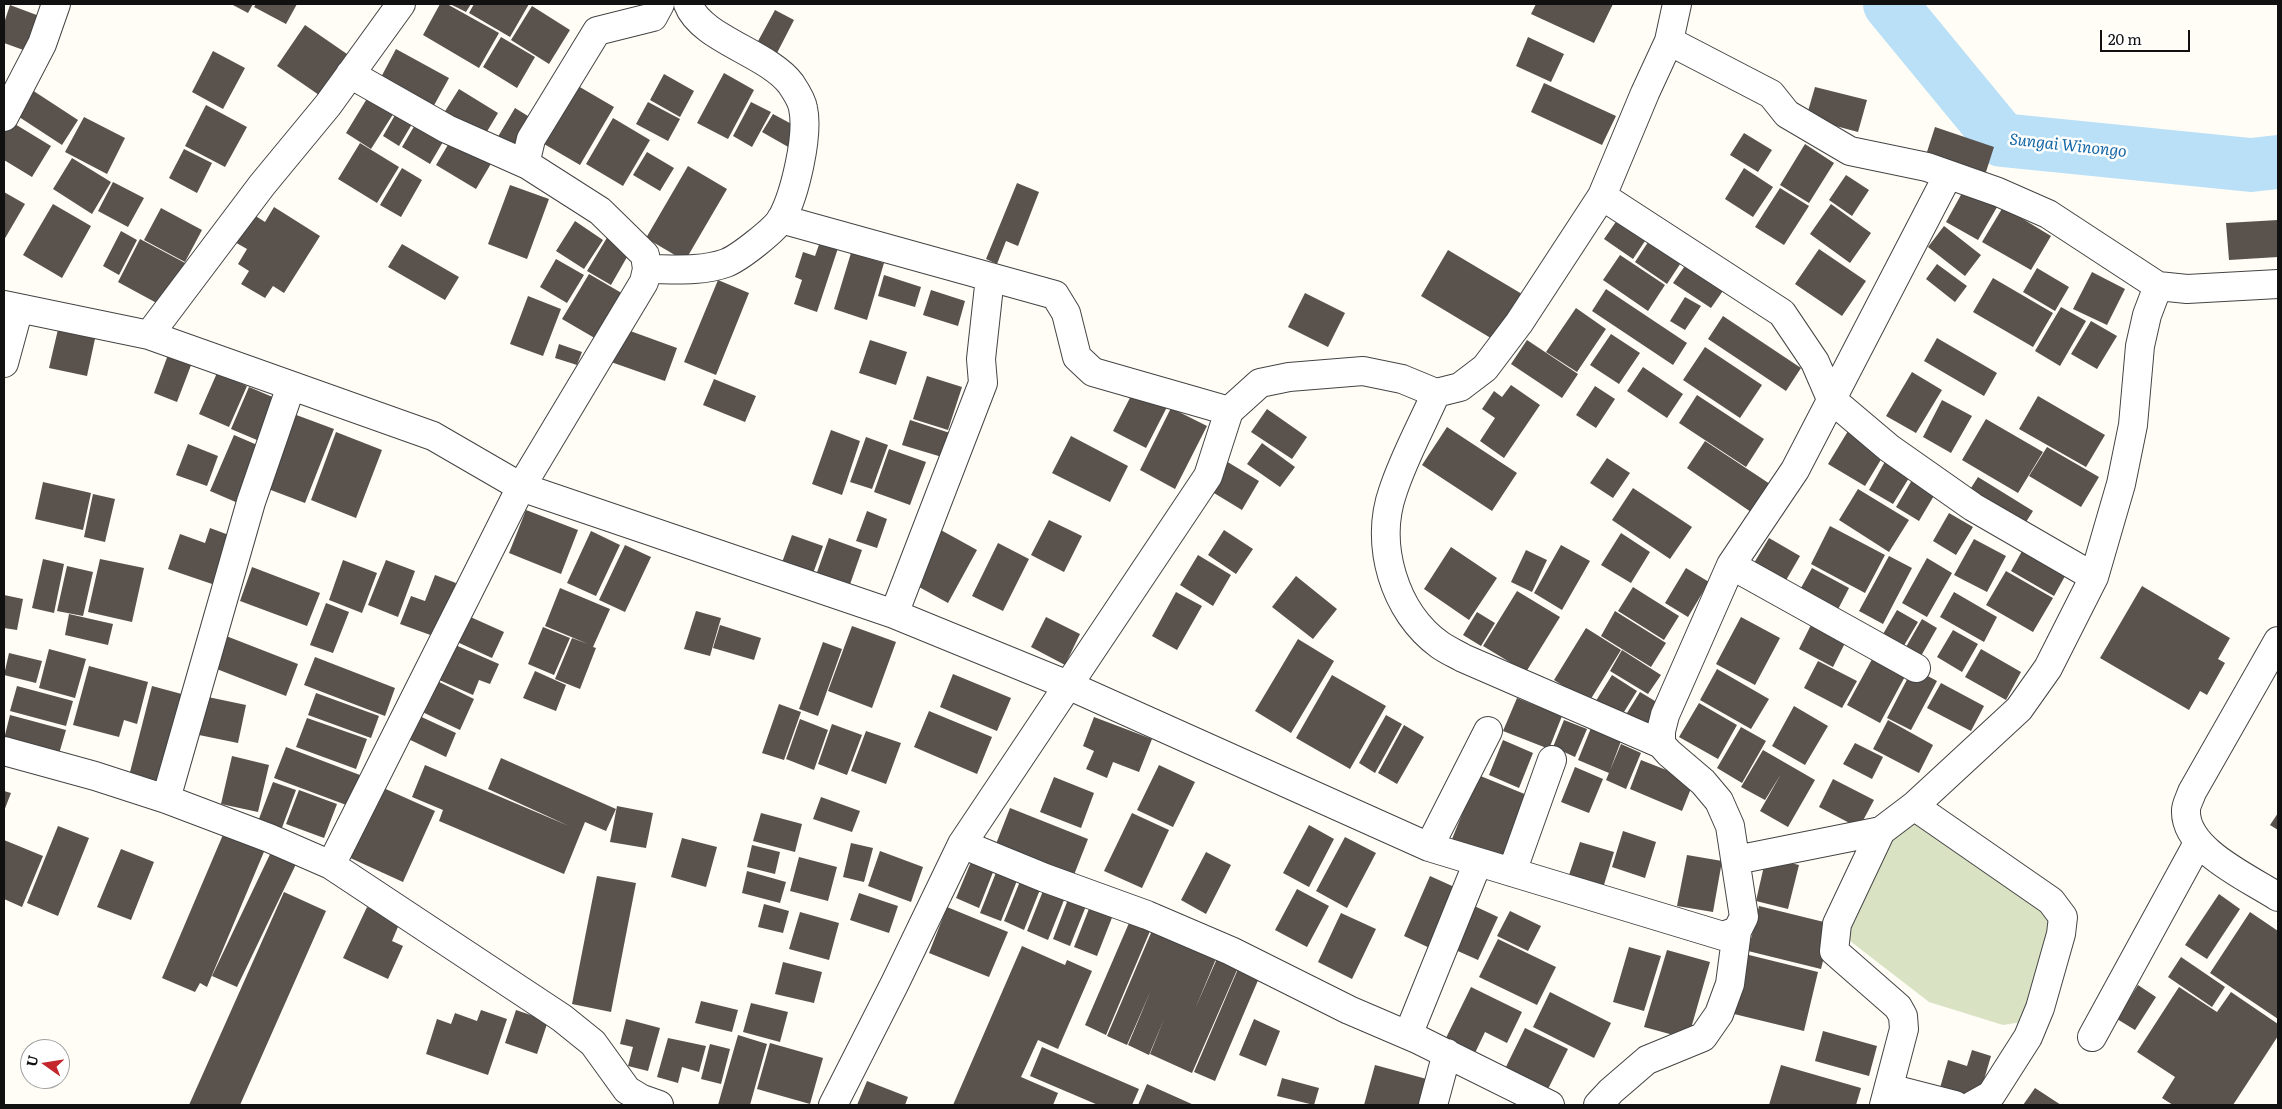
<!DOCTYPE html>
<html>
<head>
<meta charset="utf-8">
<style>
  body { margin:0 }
  #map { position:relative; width:2282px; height:1109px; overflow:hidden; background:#fffdf5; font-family:Literata,serif }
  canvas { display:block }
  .frame { position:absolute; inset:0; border:5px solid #111; pointer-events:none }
  .north { position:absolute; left:20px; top:1039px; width:50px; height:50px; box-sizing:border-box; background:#fff; border:1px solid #a0a0a0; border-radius:50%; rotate:283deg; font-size:14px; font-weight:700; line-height:20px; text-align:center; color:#111 }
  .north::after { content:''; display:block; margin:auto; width:18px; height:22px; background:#c4262e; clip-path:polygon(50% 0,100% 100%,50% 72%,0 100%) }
  .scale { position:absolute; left:2100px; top:30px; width:90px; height:22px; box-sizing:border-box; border:2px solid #111; border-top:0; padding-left:6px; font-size:15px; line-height:18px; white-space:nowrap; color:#111; -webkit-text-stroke:4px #fff; paint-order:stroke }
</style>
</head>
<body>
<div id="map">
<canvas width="2282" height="1109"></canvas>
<div class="frame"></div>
<div class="north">U</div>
<div class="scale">20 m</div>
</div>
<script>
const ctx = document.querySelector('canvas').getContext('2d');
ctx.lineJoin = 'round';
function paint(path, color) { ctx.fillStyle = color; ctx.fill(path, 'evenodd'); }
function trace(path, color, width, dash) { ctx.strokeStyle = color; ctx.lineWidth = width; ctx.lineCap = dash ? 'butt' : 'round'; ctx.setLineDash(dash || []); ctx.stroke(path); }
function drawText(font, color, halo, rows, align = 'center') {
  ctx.font = font + ' Literata,serif'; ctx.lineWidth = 5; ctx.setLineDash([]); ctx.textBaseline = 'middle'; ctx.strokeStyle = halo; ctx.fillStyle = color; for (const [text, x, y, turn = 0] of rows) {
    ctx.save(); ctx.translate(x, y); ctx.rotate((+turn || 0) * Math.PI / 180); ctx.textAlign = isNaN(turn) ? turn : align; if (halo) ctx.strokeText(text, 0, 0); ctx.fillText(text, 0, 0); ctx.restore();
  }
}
paint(new Path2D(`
  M1905,817L2059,918L2028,1021L2003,1025L1929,1002L1841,934L1893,821Z`), '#d9e3c4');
trace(new Path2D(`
  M1890,4L2002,140L2251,165L2278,162`), '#b9e0f7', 54);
paint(new Path2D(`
  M231,4H253L248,13Z
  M256,4H297L286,24L254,7Z
  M440,4H447L499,33L479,68L423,35Z
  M450,4H471L466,12Z
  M474,4H529L510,37L469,13Z
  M1536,4H1613L1594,43L1531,14Z
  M10,5L42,17L29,52L4,43V23Z
  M532,6L570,30L549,64L511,40Z
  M775,10L794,20L777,53L757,43Z
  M305,25L347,54L319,95L277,66Z
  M501,37L535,57L517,88L483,67Z
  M1528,37L1564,54L1551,82L1516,66Z
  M396,49L449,78L432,109L379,81Z
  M213,51L245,68L223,109L192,92Z
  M724,73L754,90L728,139L697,123Z
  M664,74L694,91L680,117L650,100Z
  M573,83L614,107L580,165L539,141Z
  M1544,83L1616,116L1602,145L1531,112Z
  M1815,87L1867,100L1858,132L1806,118Z
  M29,88L78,120L62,145L13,113Z
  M459,89L498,113L482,140L442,116Z
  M371,92L397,108L371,149L346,133Z
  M648,102L680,119L668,141L636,124Z
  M751,102L771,112L752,147L733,136Z
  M206,105L247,127L225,167L185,146Z
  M399,108L415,119L399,146L383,136Z
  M515,108L536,121L514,158L493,145Z
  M773,114L801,129L790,148L762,132Z
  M84,117L125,138L107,174L65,152Z
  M419,118L447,135L430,164L402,147Z
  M613,118L650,140L623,186L586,164Z
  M10,121L51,146L32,177L4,160V132Z
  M1935,127L1994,147L1985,175L1926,155Z
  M455,133L495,157L476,189L436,165Z
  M1744,133L1772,150L1758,172L1730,155Z
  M360,143L399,167L377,203L338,179Z
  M1805,144L1834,163L1809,203L1780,185Z
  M184,149L212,163L197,193L169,178Z
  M647,152L674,168L660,191L633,175Z
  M72,158L111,182L92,214L53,189Z
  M688,166L727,189L685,261L646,238Z
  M402,168L422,180L401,217L380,205Z
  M1744,168L1773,187L1753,217L1725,199Z
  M1846,175L1869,190L1852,216L1829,200Z
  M113,182L144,198L128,227L98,211Z
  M1017,183L1039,192L1018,246L1006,241L997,264L986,259Z
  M1967,184L2000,202L1978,240L1946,222Z
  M510,185L549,199L527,259L488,244Z
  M1780,188L1809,206L1784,245L1755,227Z
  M4,192L25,204L4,240Z
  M53,204L91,226L62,278L23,255Z
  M1831,204L1871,233L1850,263L1810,234Z
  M274,207L320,236L284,293L273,286L265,298L241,284L249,271L238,264L247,249L233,241L251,213L265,222Z
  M2003,207L2051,236L2031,270L1982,242Z
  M161,208L202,230L185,262L144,240Z
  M1622,213L1651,232L1633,259L1604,239Z
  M2278,220V257L2229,260L2226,223Z
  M575,221L603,240L584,269L556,251Z
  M1944,226L1981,255L1965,276L1928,247Z
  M121,231L137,240L119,275L103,266Z
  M1654,233L1686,255L1667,284L1635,262Z
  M608,236L631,250L611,285L587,271Z
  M822,236L840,242L817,312L794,304L802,280L795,277L803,252L815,256Z
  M140,239L187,264L164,307L118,282Z
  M402,244L459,277L445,300L388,267Z
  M1819,249L1866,281L1842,316L1795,284Z
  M1448,250L1522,294L1494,340L1421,296Z
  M851,253L884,263L867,320L834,309Z
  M1620,255L1665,285L1648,311L1603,280Z
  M556,259L584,275L567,303L540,287Z
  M1689,260L1727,285L1711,308L1673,283Z
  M1937,264L1967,286L1955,302L1926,279Z
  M2037,268L2069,287L2055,311L2023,292Z
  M2092,272L2125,289L2107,325L2073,309Z
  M589,274L625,295L598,340L562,319Z
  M884,275L921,287L915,307L878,296Z
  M1993,278L2053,313L2033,347L1973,312Z
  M718,280L749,293L716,375L684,362Z
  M1606,289L1687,343L1673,365L1592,311Z
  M931,290L965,301L958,326L923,315Z
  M1305,293L1345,313L1328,347L1288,327Z
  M528,296L561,309L543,356L510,344Z
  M1685,297L1701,306L1685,330L1670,321Z
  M2061,307L2086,321L2060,366L2035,351Z
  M1576,308L1606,329L1577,372L1546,352Z
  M1723,316L1801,368L1786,391L1708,339Z
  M2091,321L2117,336L2097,369L2071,354Z
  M59,325L96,334L87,376L49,368Z
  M622,328L677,348L665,381L611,362Z
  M1611,334L1640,353L1619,384L1590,365Z
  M1937,338L1997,373L1984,396L1924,361Z
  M870,340L907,352L896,385L859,373Z
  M1527,340L1578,374L1562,398L1511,364Z
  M559,344L582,352L577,365L555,358Z
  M1705,347L1762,385L1740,418L1683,380Z
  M169,352L193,360L177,402L154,393Z
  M1643,367L1683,394L1667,418L1627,391Z
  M1912,372L1942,390L1916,433L1886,416Z
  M217,373L247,386L229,427L199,414Z
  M927,376L962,387L948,430L913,419Z
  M714,379L756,396L745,422L703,405Z
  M1511,385L1540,405L1504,458L1480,441L1495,418L1482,409L1494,391L1502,397Z
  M1595,386L1615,399L1596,428L1576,415Z
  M249,387L282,401L264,443L231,429Z
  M1134,390L1167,407L1146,448L1113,431Z
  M1697,395L1764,439L1746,467L1679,423Z
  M2038,396L2105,435L2086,467L2019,429Z
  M1942,400L1972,416L1951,453L1923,437Z
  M1171,408L1207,426L1175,489L1140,470Z
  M1267,409L1307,437L1292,459L1251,432Z
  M291,413L334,429L305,503L263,487Z
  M1986,419L2043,452L2018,493L1962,460Z
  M910,420L950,433L942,457L902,445Z
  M1447,427L1517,473L1492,511L1422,465Z
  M831,430L860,441L842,495L812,484Z
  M1848,431L1885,453L1865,486L1828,464Z
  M336,432L382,450L356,518L311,500Z
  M234,435L262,447L238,503L210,491Z
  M1071,436L1128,466L1110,502L1052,473Z
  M866,437L888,445L872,489L850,482Z
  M1705,441L1770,484L1751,512L1687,468Z
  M1262,443L1295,467L1280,487L1247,464Z
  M188,444L218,456L207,486L176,475Z
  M2047,447L2099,477L2081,507L2029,476Z
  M889,449L926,462L910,505L874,492Z
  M1607,458L1630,473L1613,498L1590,483Z
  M1887,458L1912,473L1893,504L1869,490Z
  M1226,461L1259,481L1242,510L1209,490Z
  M1915,475L1938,489L1919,521L1896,507Z
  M1978,477L2033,511L2019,533L1964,499Z
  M43,482L91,493L83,530L35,519Z
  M1633,488L1692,527L1670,559L1612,520Z
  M1858,489L1909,520L1889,552L1839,520Z
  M93,494L115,499L105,542L84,537Z
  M526,510L578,530L561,574L509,553Z
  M867,511L887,519L877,548L856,541Z
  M1949,513L1973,527L1956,555L1933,541Z
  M1049,520L1082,536L1064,572L1031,555Z
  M1830,526L1885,555L1865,593L1811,564Z
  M210,528L237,538L215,585L168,569L180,534L205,543Z
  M939,529L977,550L948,603L910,582Z
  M1224,530L1253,549L1236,574L1208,555Z
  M591,531L620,545L596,596L567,583Z
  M1621,533L1650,552L1631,583L1601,565Z
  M792,535L823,546L811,579L780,568Z
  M829,538L862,550L847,593L814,581Z
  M1769,538L1800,556L1785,582L1754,563Z
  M1974,539L2006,556L1987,592L1954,575Z
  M2027,542L2070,567L2054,596L2011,571Z
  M998,543L1029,559L1003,611L972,596Z
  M625,545L651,557L625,612L599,600Z
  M1561,545L1590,561L1562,610L1534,593Z
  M1451,547L1497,578L1469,620L1424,589Z
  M1526,550L1547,560L1532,592L1511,582Z
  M1198,555L1231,575L1213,606L1180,585Z
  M1889,556L1912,568L1883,624L1859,611Z
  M1927,558L1952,573L1927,617L1902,603Z
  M43,559L64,564L54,613L32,608Z
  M100,559L144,568L132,622L88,612Z
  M343,560L377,573L362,613L329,600Z
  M386,560L415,571L398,617L368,605Z
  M67,566L93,572L83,616L57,611Z
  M252,567L320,593L307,626L240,601Z
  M1686,568L1709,582L1688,617L1665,603Z
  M1812,568L1849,588L1834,617L1796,597Z
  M2006,571L2053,598L2033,632L1986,605Z
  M435,575L456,583L436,637L400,624L411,596L425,601Z
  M1296,576L1337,609L1313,639L1272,607Z
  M2142,586L2230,638L2218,659L2225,663L2207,695L2200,691L2189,710L2100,658Z
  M1633,587L1679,616L1664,640L1618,611Z
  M560,588L610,609L593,647L596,648L580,689L555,679L572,638L588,644L545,626Z
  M1517,591L1560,617L1526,672L1483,646Z
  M1176,592L1202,606L1177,650L1152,636Z
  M1954,592L1997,617L1984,642L1940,617Z
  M4,595L23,599L17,630L4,628Z
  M326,603L349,612L333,653L310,645Z
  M1897,610L1918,622L1899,654L1879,641Z
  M696,611L721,618L710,656L684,649Z
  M1615,611L1666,643L1651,667L1601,636Z
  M1477,612L1495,623L1481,646L1463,635Z
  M69,614L113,624L108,645L65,635Z
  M466,615L504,632L492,658L455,641Z
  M1046,617L1080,634L1065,665L1031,647Z
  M1741,617L1780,638L1755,685L1716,664Z
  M1922,619L1937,628L1917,663L1902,654Z
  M1813,621L1847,639L1833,667L1799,649Z
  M720,625L761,638L754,660L713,648Z
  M852,626L896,642L872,708L828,691Z
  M543,627L570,638L554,675L528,664Z
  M1586,628L1621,650L1589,702L1554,680Z
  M1953,630L1978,644L1962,672L1937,657Z
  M221,634L298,664L286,696L209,666Z
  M1298,639L1334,661L1291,733L1255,711Z
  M823,642L842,649L818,716L799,709Z
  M453,644L499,664L490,684L479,680L473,695L437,679Z
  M49,649L86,659L75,698L39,688Z
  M1981,649L2021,672L2006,700L1965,677Z
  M1622,650L1661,675L1648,694L1610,671Z
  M1876,652L1909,669L1880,723L1847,705Z
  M9,653L42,661L36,683L4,675Z
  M315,657L395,688L385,716L304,685Z
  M1818,661L1857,681L1842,708L1804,688Z
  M89,666L148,682L137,724L124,720L119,737L73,725Z
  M1913,668L1937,681L1911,730L1887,718Z
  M1717,669L1769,699L1751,729L1700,700Z
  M535,671L566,685L556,711L523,698Z
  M953,674L1011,698L997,731L940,707Z
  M1332,675L1386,706L1350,769L1296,738Z
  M1612,675L1637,691L1619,720L1594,704Z
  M429,677L474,699L460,730L414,708Z
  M1941,683L1984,706L1971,731L1927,708Z
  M17,686L73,701L66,726L10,711Z
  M152,686L189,696L164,789L128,780Z
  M1640,692L1660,704L1642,733L1622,721Z
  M316,693L379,716L371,738L308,715Z
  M208,697L246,705L238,743L199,735Z
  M1517,698L1562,716L1549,749L1503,731Z
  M1699,703L1737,725L1718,759L1679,737Z
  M779,704L801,712L784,760L762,753Z
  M1794,706L1828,726L1805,765L1772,746Z
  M929,711L992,737L977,774L914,747Z
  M413,713L456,733L446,757L402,736Z
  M10,715L66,730L56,764L4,739Z
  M1386,715L1402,724L1375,773L1359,763Z
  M1094,717L1152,739L1139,772L1113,762L1107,778L1086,769L1094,751L1083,746Z
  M307,718L367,739L356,769L296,747Z
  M800,719L828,730L814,770L786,759Z
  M1564,720L1587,729L1575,757L1553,747Z
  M1888,720L1933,745L1919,773L1873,749Z
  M832,724L862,735L847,775L818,764Z
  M1404,725L1424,737L1397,784L1378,773Z
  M1741,727L1766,741L1742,783L1717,768Z
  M1591,728L1621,741L1609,773L1578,760Z
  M866,731L901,743L886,784L851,771Z
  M1503,740L1533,753L1519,788L1489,775Z
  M1855,743L1883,757L1872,779L1843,764Z
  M1621,744L1641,753L1626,789L1606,780Z
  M286,747L360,775L349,806L274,778Z
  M1763,750L1815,780L1788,827L1760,811L1781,774L1765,800L1741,787Z
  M232,756L269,765L258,812L221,804Z
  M501,758L616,809L606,831L585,822L564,874L439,821L443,810L412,797L425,765L569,826L488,789Z
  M1641,760L1694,781L1682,811L1630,789Z
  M1159,765L1195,782L1173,827L1137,810Z
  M1575,767L1603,779L1589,813L1561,802Z
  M1478,775L1527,795L1499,864L1450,844Z
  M1054,777L1094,793L1081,828L1040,812Z
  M1833,779L1874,800L1859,828L1819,807Z
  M273,782L296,790L280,833L257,824Z
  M379,786L435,811L403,882L346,856Z
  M299,790L337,804L324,838L286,824Z
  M4,791L11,793L4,811Z
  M821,797L860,811L852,832L813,819Z
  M617,806L653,813L646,848L610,842Z
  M1010,808L1088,839L1072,880L994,849Z
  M761,813L802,824L795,852L753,841Z
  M1132,813L1169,830L1142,888L1104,871Z
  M2278,813V830L2270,825Z
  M1309,825L1334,839L1309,887L1283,873Z
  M58,826L89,838L58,916L27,903Z
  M225,830L266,847L207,987L200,983L195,992L162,978Z
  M1623,831L1656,842L1645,878L1612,867Z
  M1345,837L1376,853L1347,908L1316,891Z
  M682,838L717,847L706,887L671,877Z
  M4,840L43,856L22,907L4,899Z
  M1580,842L1614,852L1603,888L1568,878Z
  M851,843L873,848L864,882L843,877Z
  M752,845L780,852L775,874L747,867Z
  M273,848L298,860L237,987L212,976Z
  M121,849L154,862L131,920L97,907Z
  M880,851L923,867L911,902L868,886Z
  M1206,852L1231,865L1206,914L1181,900Z
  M1687,855L1722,861L1713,912L1677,906Z
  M799,857L837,867L828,901L790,891Z
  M973,857L995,867L979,908L956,898Z
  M1766,857L1799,865L1788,909L1756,901Z
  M999,865L1020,873L1001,921L980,913Z
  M747,871L786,882L780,903L742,893Z
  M1023,874L1043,882L1024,930L1004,921Z
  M597,876L636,883L611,1012L572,1004Z
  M1430,876L1461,890L1434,950L1404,936Z
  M1047,881L1068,890L1048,940L1027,931Z
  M1297,889L1329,906L1307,947L1275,930Z
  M284,892L326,911L240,1105H189Z
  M859,893L898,906L889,933L850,920Z
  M1070,894L1088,901L1070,946L1053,939Z
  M2219,894L2240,909L2207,959L2185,945Z
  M1092,901L1115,910L1097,956L1074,947Z
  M764,904L789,911L783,933L758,927Z
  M1470,904L1498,917L1478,960L1451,948Z
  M1759,906L1832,924L1821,969L1748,951Z
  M367,907L400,922L392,941L403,946L388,979L343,958Z
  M947,907L1008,932L989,977L929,953Z
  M1510,911L1541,926L1528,951L1497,936Z
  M800,912L839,923L829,960L789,949Z
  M2250,912L2278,931V1019L2210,973Z
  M1341,913L1376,929L1352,979L1318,962Z
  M1132,916L1153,924L1106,1035L1085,1025Z
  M1154,926L1218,954L1195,1009L1219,954L1240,963L1192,1073L1150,1054L1164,1019L1149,1055L1128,1045L1151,990L1127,1045L1107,1036Z
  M1498,939L1556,967L1537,1005L1479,977Z
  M1022,946L1065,965L1067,960L1092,971L1058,1049L1038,1040L1021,1077L1058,1093L1053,1105H953Z
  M1629,947L1661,956L1644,1011L1613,1002Z
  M1667,950L1710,962L1688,1039L1644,1027Z
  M1745,954L1818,972L1804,1031L1730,1013Z
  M2181,957L2225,987L2212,1007L2168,977Z
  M783,962L822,972L814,1003L775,994Z
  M1241,962L1262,971L1215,1081L1194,1072Z
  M2138,985L2156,997L2135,1030L2117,1019Z
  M1471,987L1522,1012L1507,1043L1485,1032L1474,1055L1445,1040Z
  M2179,987L2217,1012L2231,992L2278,1024V1036L2233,1105H2173L2162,1098L2175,1077L2137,1052Z
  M1550,992L1611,1023L1594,1058L1533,1027Z
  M701,1001L738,1010L732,1032L695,1023Z
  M751,1003L788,1012L780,1042L743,1032Z
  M481,1010L507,1019L488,1075L426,1054L437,1019L451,1024L455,1013L477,1021Z
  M516,1010L548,1021L537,1054L505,1043Z
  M626,1019L660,1028L648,1071L628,1066L633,1047L620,1044Z
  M1254,1019L1280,1031L1266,1066L1239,1055Z
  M1525,1028L1568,1049L1546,1093L1503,1073Z
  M1823,1031L1877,1046L1869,1076L1815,1061Z
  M738,1035L767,1044L750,1105H718Z
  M668,1038L706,1046L699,1072L682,1067L678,1083L657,1077Z
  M770,1043L823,1058L810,1104L757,1089Z
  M710,1044L730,1049L721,1084L701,1079Z
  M1042,1047L1139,1089L1132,1105H1098L1030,1076Z
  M1972,1050L1991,1056L1978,1100L1940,1088L1948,1060L1967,1066Z
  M1375,1065L1434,1081L1427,1105H1364Z
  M1781,1065L1861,1088L1856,1105H1769Z
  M1282,1078L1319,1088L1314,1105L1277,1096Z
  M867,1081L908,1097L905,1105H857Z
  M1147,1084L1194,1105H1138Z
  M2035,1088L2061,1105H2023Z`), '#5a524d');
const minor = new Path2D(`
  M1669,41L1771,94L1787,114L1850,151L1927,167L1998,192L2048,214L2158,286
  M4,117L42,44L56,4
  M528,165L527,156L531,139L597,31L653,17L660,4
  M1602,196L1782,313L1815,362L1831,399L1889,448L1973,507L2094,577
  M781,219L1055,295L1066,313L1077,357L1093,372L1229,411L1260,383L1289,377L1363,371L1402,379L1436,393L1460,387L1485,368L1519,323L1602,196L1645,93L1669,41L1677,4
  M647,269C672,269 701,272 726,263C739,258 775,230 782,218C795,194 809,135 803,108C802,101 795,90 791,84C768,53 701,39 688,4
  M4,305L149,335L433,436L521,487L894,614L1070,686L1429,847L1723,936L1737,931L1744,917L1730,826L1719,801L1703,782L1669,753L1661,744V731L1665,715L1731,565L1795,470L1948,175
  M149,335L262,185L328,105L401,4
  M4,363L19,308
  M1436,393C1422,425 1404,457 1393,491C1374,544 1394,612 1440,645C1447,650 1456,654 1463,658L1661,744
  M1731,565L1916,668
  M894,614L983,383L981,359L990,277
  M2278,641L2192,792C2190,798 2186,805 2186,810C2184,850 2249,878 2278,897
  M4,751L95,776L166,799L269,838L331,865L562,1018L593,1043L627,1090L642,1099L659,1105
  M166,799L251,502L291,386
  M1914,806L2051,901L2063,917L2061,934L2040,1008L2028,1037L1991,1095L1973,1105
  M1881,831L1837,924L1834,951L1898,1007L1903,1016L1904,1029L1884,1105
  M962,844L1045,878L1147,915L1231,951L1349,1010L1419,1040L1550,1105
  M1429,847L1488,731
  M1736,860L1881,831L1914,806L2019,709L2048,668L2094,577L2121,484L2133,425L2140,346L2147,315L2158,286L2187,289L2278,284
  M331,865L521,487L644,282L647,269L645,255L600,211L528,165L447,129L350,74
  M1512,872L1552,760
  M1408,1035L1478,862
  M2092,1037L2198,843
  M1889,1088L1955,1105
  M833,1105L895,983L962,844L1208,476L1229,411
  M1433,1105L1447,1053
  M1598,1105L1611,1091L1647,1060L1703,1037L1719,1014L1730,984L1737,931`);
trace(minor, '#444', 30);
trace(minor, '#fff', 28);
drawText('italic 16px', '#1768a6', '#fff', [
  ["Sungai Winongo",2068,146,6]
]);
</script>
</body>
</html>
